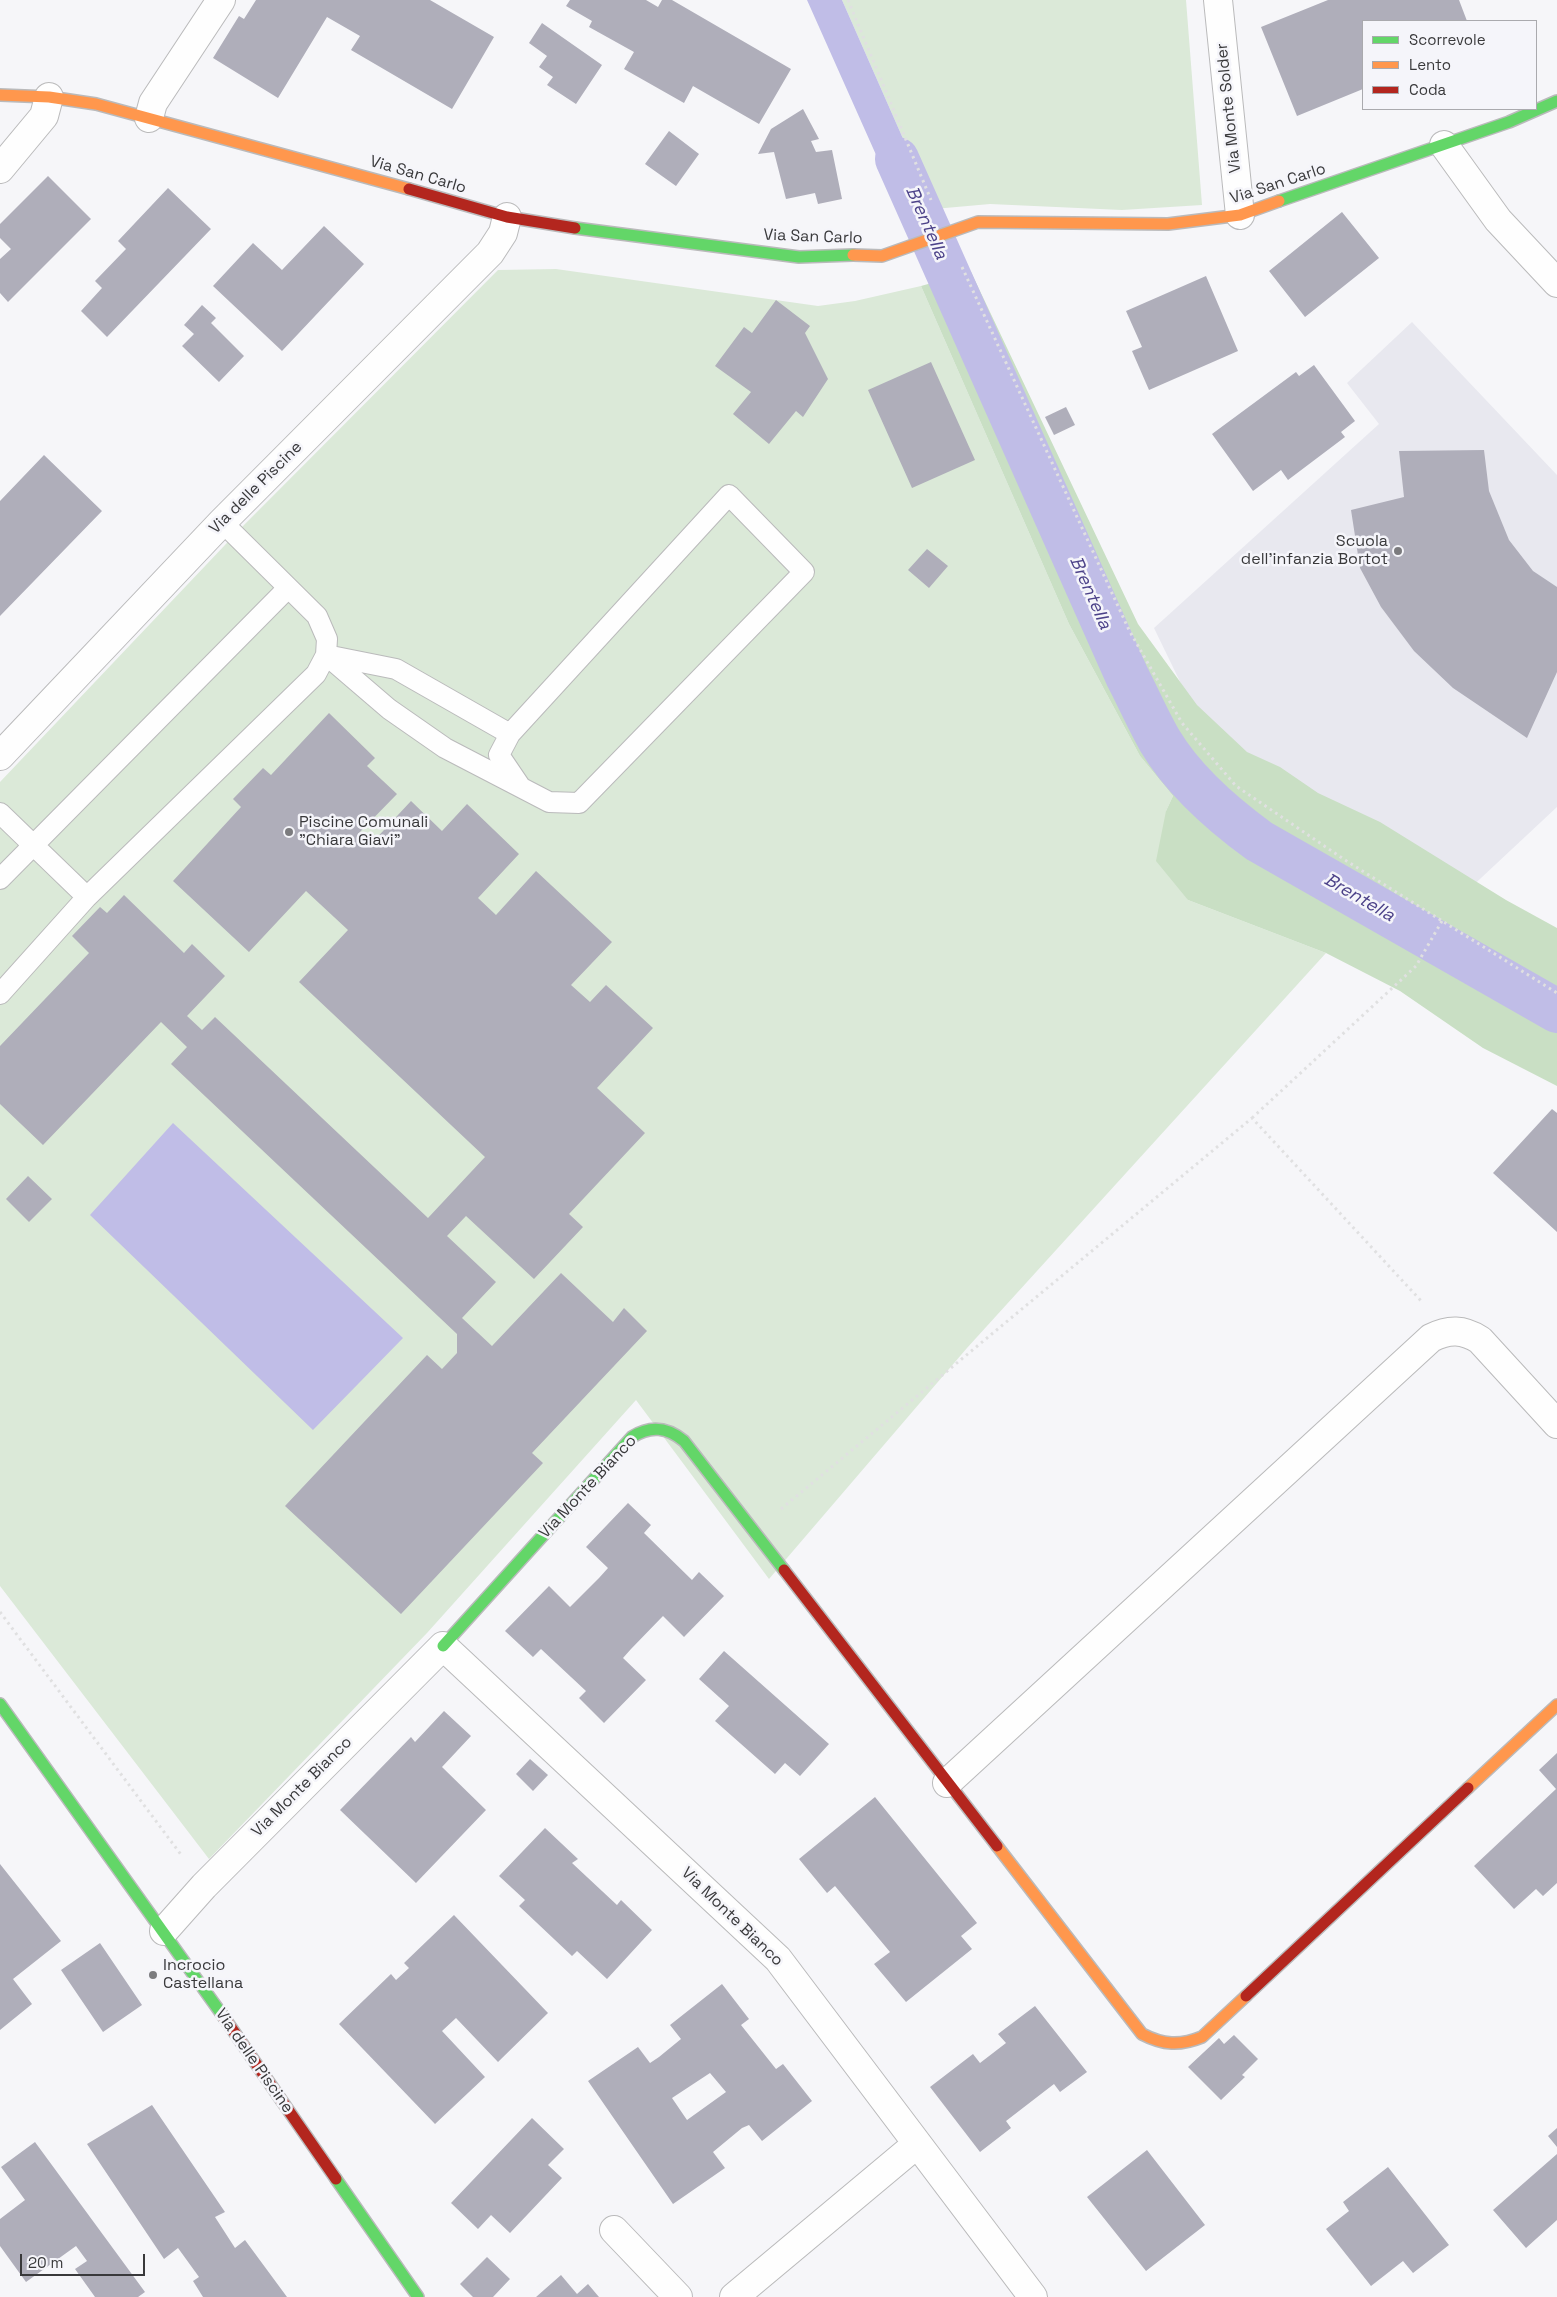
<!DOCTYPE html>
<html>
<head>
<meta charset="utf-8">
<style>
  body { margin:0 }
  #map { position:relative; width:1557px; height:2297px; overflow:hidden; background:#f6f6f9; font-family:"Space Grotesk",sans-serif }
  canvas { display:block }
  .legend { position:absolute; left:1362px; top:20px; width:175px; height:90px; box-sizing:border-box; background:#f5f5fa; border:1px solid #aaaaae; margin:0; padding:6px 9px; list-style:none; font-size:15px; color:#39393b }
  .legend li { display:flex; align-items:center; gap:10px; height:25px }
  .legend b { width:25px; border:1px solid #aaaaae }
  .scale { position:absolute; left:20px; top:2254px; width:125px; height:22px; box-sizing:border-box; border:2px solid #39393b; border-top:0; padding-left:6px; font-size:15px; line-height:18px; white-space:nowrap; color:#39393b; -webkit-text-stroke:4px #f5f5fa; paint-order:stroke }
</style>
</head>
<body>
<div id="map">
<canvas width="1557" height="2297"></canvas>
<ul class="legend">
<li><b style="height:6px;background:#63d668"></b>Scorrevole</li>
<li><b style="height:6px;background:#ff974d"></b>Lento</li>
<li><b style="height:6px;background:#b3261e"></b>Coda</li>
</ul>
<div class="scale">20 m</div>
</div>
<script>
const ctx = document.querySelector('canvas').getContext('2d');
ctx.lineJoin = 'round';
function paint(path, color) { ctx.fillStyle = color; ctx.fill(path, 'evenodd'); }
function trace(path, color, width, dash) { ctx.strokeStyle = color; ctx.lineWidth = width; ctx.lineCap = dash ? 'butt' : 'round'; ctx.setLineDash(dash || []); ctx.stroke(path); }
function drawText(font, color, halo, rows, align = 'center') {
  ctx.font = font + ' "Space Grotesk",sans-serif'; ctx.lineWidth = 5; ctx.setLineDash([]); ctx.textBaseline = 'middle'; ctx.strokeStyle = halo; ctx.fillStyle = color; for (const [text, x, y, turn = 0] of rows) {
    ctx.save(); ctx.translate(x, y); ctx.rotate((+turn || 0) * Math.PI / 180); ctx.textAlign = isNaN(turn) ? turn : align; if (halo) ctx.strokeText(text, 0, 0); ctx.fillText(text, 0, 0); ctx.restore();
  }
}
paint(new Path2D(`
  M1412,322L1557,475V807L1450,907L1201,725L1154,628L1379,424L1347,383Z`), '#e8e8ef');
paint(new Path2D(`
  M842,0H1186L1202,205L1122,210L990,204L934,209Z
  M556,269L818,306L855,301L921,286L1069,624L1140,756L1173,796L1166,811L1188,900L1326,953L967,1348L769,1579L636,1400L427,1633L209,1859L0,1586V782L243,526L498,270Z`), '#dbe9d8');
paint(new Path2D(`
  M971,272L1138,624L1197,705L1247,752L1280,767L1318,793L1380,822L1506,900L1557,928V1086L1483,1048L1400,991L1326,953L1188,900L1156,861L1166,811L1173,796L1140,756L1069,624L921,286Z`), '#c9dfc4');
paint(new Path2D(`
  M807,0H842L934,209L906,222Z
  M173,1123L403,1338L313,1430L90,1215Z`), '#c0bde7');
trace(new Path2D(`
  M897,159L1127,676C1138,697 1148,720 1160,741C1184,781 1222,814 1259,841L1557,1011`), '#c0bde7', 44);
paint(new Path2D(`
  M256,0H430L494,37L452,109L351,50L360,36L327,17L278,98L213,58L239,16L244,19Z
  M570,0H646L658,7L662,0H672L791,69L759,124L693,86L684,103L624,69L634,52L589,27L592,21L566,6Z
  M1328,0H1459L1467,21H1363V89L1297,116L1261,27Z
  M542,23L602,65L576,104L547,85L553,77L539,67L547,56L529,43Z
  M803,109L819,139L811,141L816,152L832,150L842,199L818,204L815,193L786,199L774,152L758,154L771,129Z
  M669,131L699,154L676,186L645,164Z
  M48,176L91,219L8,302L0,293V259L11,249L0,238V224Z
  M168,188L211,229L107,337L81,311L102,288L95,281L126,249L118,241Z
  M1342,212L1379,258L1305,317L1269,271Z
  M324,226L364,264L282,351L213,286L253,243L282,270Z
  M1206,276L1238,351L1149,390L1132,351L1142,347L1126,311Z
  M776,300L810,326L805,333L828,379L803,417L796,411L769,444L733,414L751,392L715,366L744,327L752,333Z
  M202,305L216,318L211,323L244,356L219,382L182,346L194,334L184,325Z
  M931,362L975,460L912,488L868,390Z
  M1314,365L1355,421L1341,432L1345,437L1288,480L1281,470L1253,491L1212,434L1296,372L1299,376Z
  M1066,407L1075,425L1054,435L1045,417Z
  M1484,450L1489,491L1509,540L1533,571L1557,587V672L1527,738L1453,688L1414,651L1381,607L1360,568L1351,510L1404,497L1399,451Z
  M44,455L102,511L0,616V501Z
  M927,549L948,566L929,588L908,570Z
  M329,713L375,758L367,766L397,794L358,834L370,845L411,801L442,831L467,804L519,854L478,898L496,915L536,871L612,942L571,985L590,1002L606,985L653,1028L597,1088L645,1133L569,1214L583,1227L534,1279L466,1216L447,1236L496,1282L462,1318L492,1346L561,1273L613,1322L624,1308L647,1331L532,1453L543,1463L401,1614L285,1506L427,1355L442,1369L457,1353V1334L171,1064L187,1047L161,1022L43,1145L0,1104V1046L89,953L72,936L100,907L107,913L124,895L184,953L192,944L225,976L187,1016L202,1030L215,1017L428,1218L485,1157L299,982L348,930L306,891L249,952L173,881L241,807L233,799L263,768L271,775Z
  M1552,1109L1557,1113V1232L1493,1173Z
  M28,1176L52,1199L29,1222L6,1199Z
  M628,1503L651,1525L644,1533L692,1580L699,1572L724,1596L684,1637L663,1616L631,1649L623,1658L646,1680L604,1723L579,1698L586,1691L541,1649L533,1657L505,1631L549,1586L570,1607L599,1578L608,1568L586,1547Z
  M724,1651L829,1744L800,1776L785,1763L775,1774L715,1721L729,1706L699,1679Z
  M444,1711L471,1736L442,1767L486,1810L416,1883L340,1810L411,1737L415,1742Z
  M1557,1753V1883L1543,1896L1536,1889L1514,1909L1474,1866L1556,1789L1539,1770Z
  M530,1759L548,1775L533,1791L516,1774Z
  M875,1797L977,1923L961,1936L972,1949L906,2002L874,1964L890,1952L835,1886L827,1893L799,1859Z
  M545,1828L578,1859L572,1863L617,1905L621,1900L652,1930L607,1979L577,1951L572,1956L519,1906L525,1900L499,1876Z
  M0,1864L61,1941L13,1979L32,2004L0,2030Z
  M454,1915L548,2013L498,2062L456,2018L442,2031L485,2077L435,2124L339,2024L391,1974L396,1980L409,1968L404,1963Z
  M100,1943L142,2005L103,2032L61,1970Z
  M722,1984L749,2019L741,2025L776,2069L783,2064L812,2101L762,2141L749,2125L742,2128L713,2152L725,2168L673,2204L588,2081L638,2047L650,2063L659,2057L681,2039L670,2025ZM710,2073L726,2092L687,2120L672,2098Z
  M1035,2006L1087,2072L1060,2092L1054,2084L1006,2121L1011,2128L980,2152L930,2087L973,2054L980,2063L1006,2043L998,2034Z
  M1234,2035L1258,2059L1242,2075L1245,2077L1221,2100L1188,2067L1219,2038L1224,2044Z
  M152,2105L225,2212L215,2217L235,2248L245,2240L287,2297H203L193,2281L199,2277L178,2248L164,2259L87,2144Z
  M532,2118L564,2149L548,2165L562,2178L510,2233L491,2215L478,2229L451,2203Z
  M1557,2128V2147L1548,2136Z
  M35,2142L145,2292L138,2297H95L75,2269L87,2261L76,2246L26,2282L0,2246V2219L25,2200L1,2167Z
  M1147,2150L1205,2225L1146,2271L1087,2197Z
  M1557,2154V2220L1526,2248L1493,2210Z
  M1388,2167L1449,2245L1413,2273L1403,2261L1371,2286L1326,2229L1349,2211L1343,2202Z
  M487,2257L510,2279L493,2297H473L460,2284Z
  M561,2275L577,2294L588,2284L599,2297H536Z`), '#afaeba');
const lane = new Path2D(`
  M729,495L804,572L579,803L549,802L445,748L389,709L326,655L396,669L510,734Z
  M510,734L499,755L520,786
  M0,813L87,897
  M0,879L288,588
  M0,994L87,897L316,674L326,655L327,639L317,616L222,522`);
const street = new Path2D(`
  M1218,0L1240,215
  M149,118L153,103L221,0
  M1444,145L1498,220L1557,283
  M0,169L44,116L49,97
  M0,756L222,522L490,253L503,233L507,217
  M947,1783L1431,1338C1449,1329 1463,1329 1480,1340L1557,1424
  M164,1931L204,1886L443,1646L778,1959L1033,2297
  M614,2230L678,2297
  M734,2297L917,2144`);
const fast = new Path2D(`
  M1279,201L1509,122L1557,101
  M575,228L799,257L853,255
  M443,1646L632,1437C651,1425 667,1427 684,1441L784,1570
  M0,1704L223,2016
  M336,2179L418,2297`);
const slow = new Path2D(`
  M0,95L49,97L96,104L409,189
  M853,255L882,256L978,222L1168,224L1240,215L1279,201
  M1468,1788L1557,1705
  M997,1846L1142,2034C1163,2045 1180,2046 1202,2037L1246,1996`);
const jam = new Path2D(`
  M409,189L507,217L575,228
  M784,1570L997,1846
  M1246,1996L1468,1788
  M223,2016L336,2179`);
trace(lane, '#bababb', 22);
trace(street, '#bababb', 30);
trace(fast, '#bababb', 14);
trace(slow, '#bababb', 14);
trace(jam, '#bababb', 14);
trace(new Path2D(`
  M848,0L931,200
  M962,267L1129,630L1182,723L1236,786L1345,860L1557,993
  M1252,1118L1416,966L1442,921
  M781,1509L1252,1118L1423,1303
  M0,1612L182,1856`), '#e0e0e1', 3, [2.5, 4]);
trace(lane, '#fefefe', 20);
trace(street, '#fefefe', 28);
trace(fast, '#63d668', 11);
trace(slow, '#ff974d', 11);
trace(jam, '#b3261e', 11);
for (const [x, y, r, color] of [
  [1398,551,5,"#7b7b7e"],
  [289,832,5,"#7b7b7e"],
  [153,1975,5,"#7b7b7e"]
]) { const dot = new Path2D(); dot.arc(x, y, r, 0, 2 * Math.PI); ctx.fillStyle = color; ctx.fill(dot); trace(dot, '#f5f5fa', 2); }
drawText('16px', '#39393b', '#f5f5fa', [
  ["Via Monte Solder",1229,108,-96],
  ["Via San Carlo",418,175,16],
  ["Via San Carlo",1278,184,-18],
  ["Via San Carlo",813,237,2],
  ["Via delle Piscine",256,488,-45],
  ["Via Monte Bianco",588,1487,-47],
  ["Via Monte Bianco",302,1787,-45],
  ["Via Monte Bianco",732,1917,44],
  ["Via delle Piscine",254,2061,55]
]);
drawText('16px', '#39393b', '#f5f5fa', [
  ["Scuola",1388,542,"right"],
  ["dell'infanzia Bortot",1388,560,"right"],
  ["Piscine Comunali",299,823],
  ["\"Chiara Giavi\"",299,841],
  ["Incrocio",163,1966],
  ["Castellana",163,1984]
], 'left');
drawText('italic 18px', '#4c4289', '#f5f5fa', [
  ["Brentella",926,223,66],
  ["Brentella",1090,593,66],
  ["Brentella",1359,898,30]
]);
</script>
</body>
</html>
